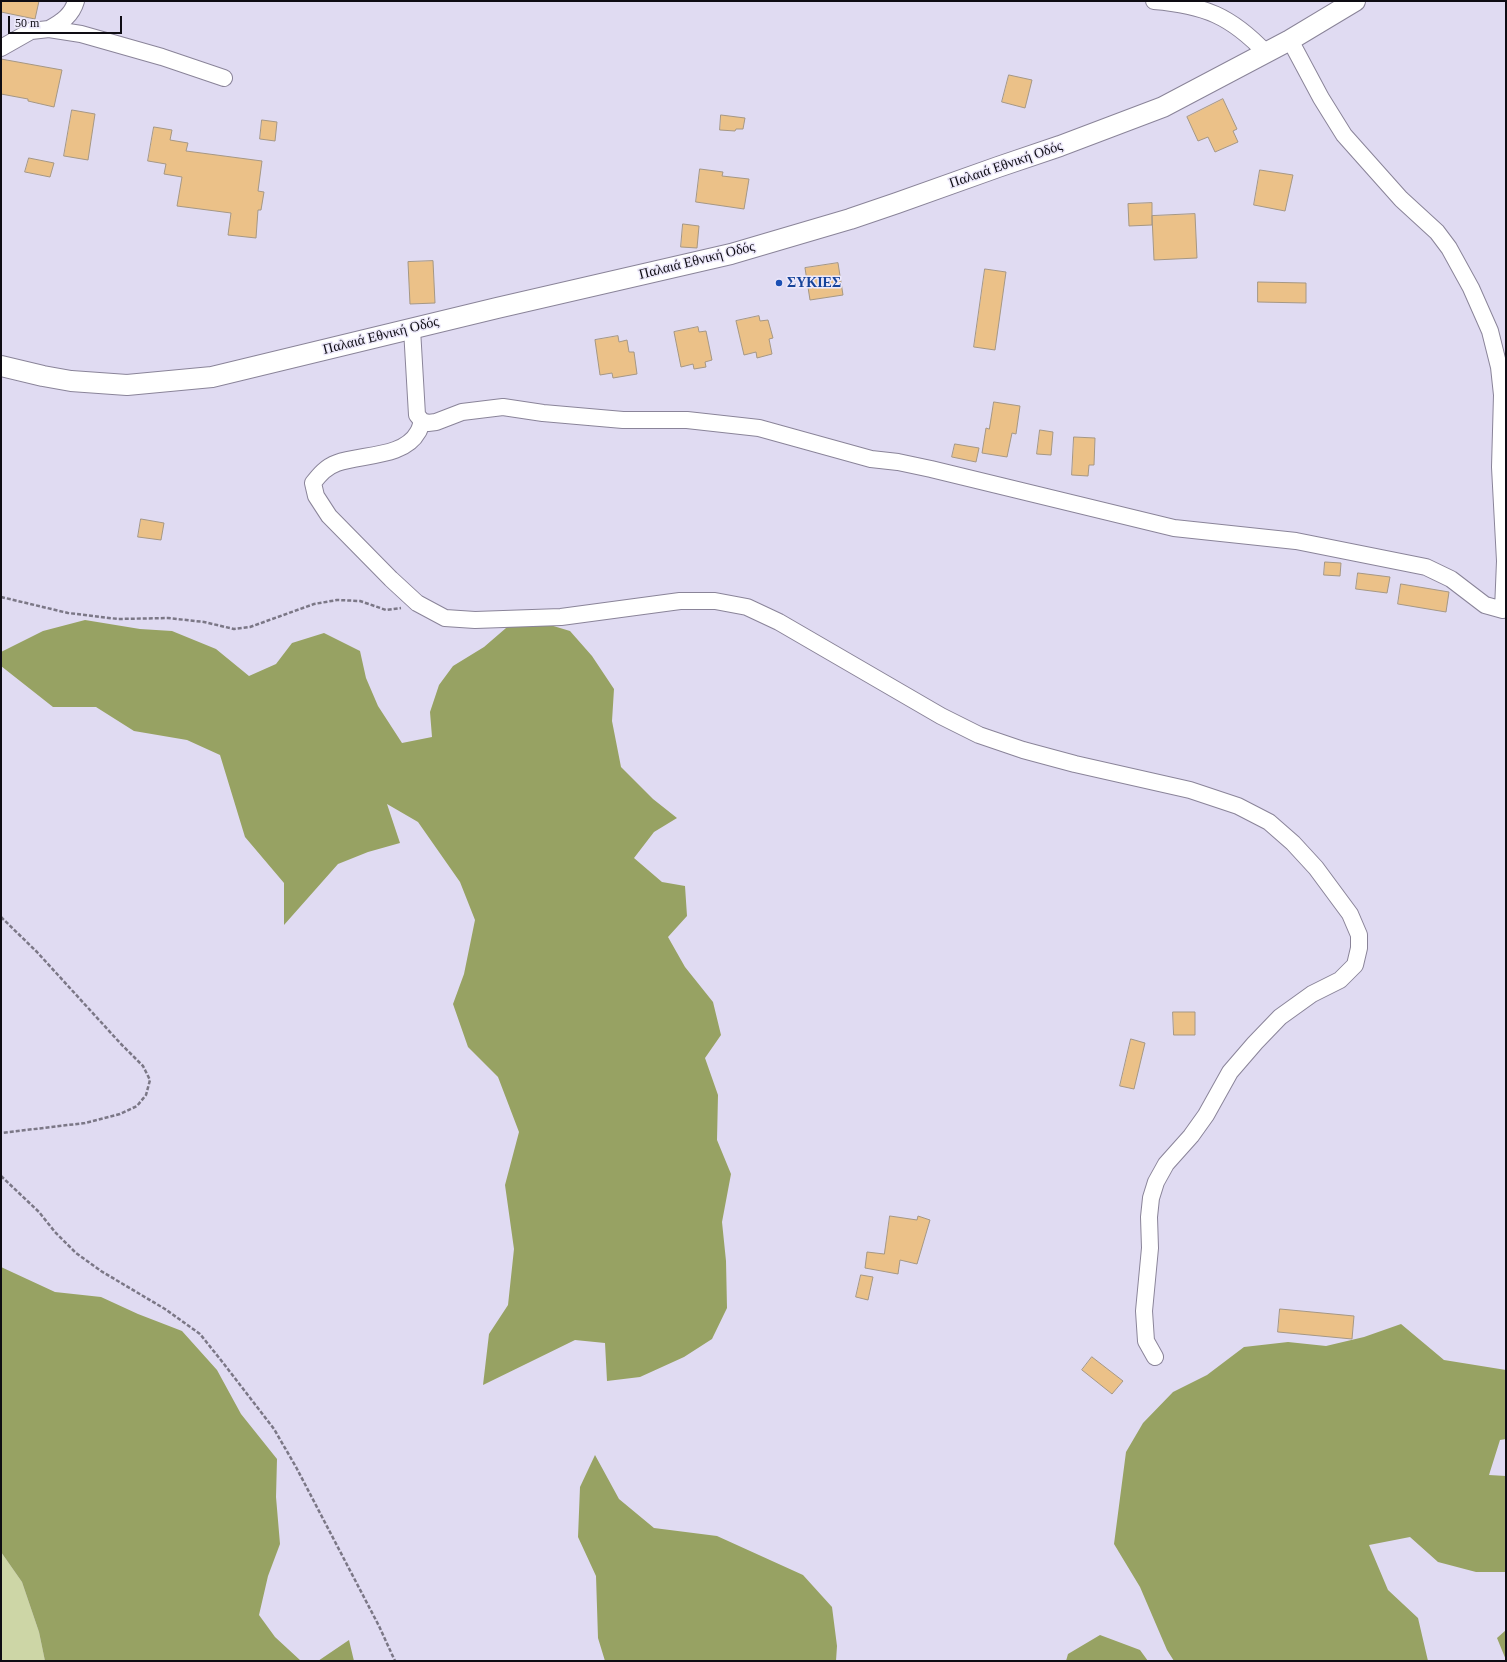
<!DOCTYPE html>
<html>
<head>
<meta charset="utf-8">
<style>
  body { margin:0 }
  #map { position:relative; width:1507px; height:1662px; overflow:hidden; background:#e0dbf2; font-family:"Times New Roman",serif }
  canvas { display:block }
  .frame { position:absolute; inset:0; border:2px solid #0e0c13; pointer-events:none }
  .scale { position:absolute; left:8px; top:16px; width:114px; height:18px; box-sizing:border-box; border:2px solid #0e0c13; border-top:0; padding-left:5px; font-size:12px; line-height:14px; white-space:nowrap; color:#0e0c13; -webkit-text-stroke:3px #ede9fb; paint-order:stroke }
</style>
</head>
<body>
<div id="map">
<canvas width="1507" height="1662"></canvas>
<div class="frame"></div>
<div class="scale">50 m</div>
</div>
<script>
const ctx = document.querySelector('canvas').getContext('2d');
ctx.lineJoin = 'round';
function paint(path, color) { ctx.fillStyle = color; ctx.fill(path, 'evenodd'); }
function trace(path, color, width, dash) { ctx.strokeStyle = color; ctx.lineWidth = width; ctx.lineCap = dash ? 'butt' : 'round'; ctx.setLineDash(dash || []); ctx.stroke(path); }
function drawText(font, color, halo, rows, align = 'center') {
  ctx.font = font + ' "Times New Roman",serif'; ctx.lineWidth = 3; ctx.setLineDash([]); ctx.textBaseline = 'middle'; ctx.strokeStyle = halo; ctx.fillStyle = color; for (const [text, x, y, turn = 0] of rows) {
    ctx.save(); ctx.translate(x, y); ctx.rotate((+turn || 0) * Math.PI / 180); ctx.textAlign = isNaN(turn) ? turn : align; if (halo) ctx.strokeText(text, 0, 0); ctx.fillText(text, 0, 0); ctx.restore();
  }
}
paint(new Path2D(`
  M1,1552L22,1582L39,1632L45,1661H1Z`), '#cdd6a6');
paint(new Path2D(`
  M85,620L140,629L172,631L216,649L249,676L276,664L292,643L324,633L360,651L366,678L378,706L402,743L432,737L430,712L439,685L453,666L484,647L513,622L550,625L570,631L592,656L614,689L612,721L621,767L653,799L677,818L654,832L634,858L662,882L685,886L687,916L668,937L685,967L713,1002L721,1035L705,1058L718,1095L717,1140L731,1174L722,1222L726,1261L727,1308L712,1339L684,1357L640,1377L607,1381L605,1343L575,1340L483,1385L489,1334L508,1305L514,1249L505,1185L519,1132L498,1077L468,1047L453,1004L464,974L475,920L460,882L418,822L387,804L400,843L368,852L338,864L284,925V883L245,837L220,755L187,740L134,731L96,707H53L1,666V652L43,631Z
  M1,1267L55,1292L101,1297L138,1314L182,1331L217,1370L241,1414L277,1459L276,1497L280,1544L268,1576L259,1615L275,1637L301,1661H45L39,1632L22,1582L1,1552Z
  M1401,1324L1444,1360L1506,1370V1439L1500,1440L1489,1475L1506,1476V1572H1476L1438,1562L1410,1537L1369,1545L1388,1590L1418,1618L1428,1661H1174L1167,1650L1140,1587L1114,1544L1126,1452L1143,1423L1173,1392L1207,1375L1244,1347L1288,1342L1326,1346L1364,1337Z
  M595,1455L619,1499L654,1528L717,1536L803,1575L832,1607L837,1646L836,1661H605L598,1638L596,1576L578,1537L580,1487Z
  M1506,1630V1660L1497,1638Z
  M1100,1635L1140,1650L1148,1661H1066L1068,1654Z
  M349,1640L354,1661H318Z`), '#97a263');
const building = new Path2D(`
  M1,1H39L35,19L1,12Z
  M1,59L62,70L54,107L28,101V99L1,94Z
  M1009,75L1032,80L1025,108L1002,102Z
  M1223,99L1237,129L1233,131L1238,142L1215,152L1208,137L1198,141L1187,117Z
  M72,110L95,114L88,160L64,156Z
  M721,115L745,118L743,129H736L735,131L720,130Z
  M262,120L277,122L275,141L260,139Z
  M154,127L172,130L170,140L188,143L186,151L262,161L258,191L264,192L261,210H258L256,238L228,235L231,213L177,206L182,177L164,174L166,164L148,161Z
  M29,158L54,163L50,177L25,172Z
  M700,169L723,172L722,176L749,179L744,209L696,202Z
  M1260,170L1293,175L1285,211L1254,205Z
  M1152,203V225L1129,226L1128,204Z
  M1195,214L1197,258L1154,260L1152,216Z
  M683,224L699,226L697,248L681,247Z
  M433,261L435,303L410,304L408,262Z
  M838,263L843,295L810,300L805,268Z
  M985,269L1006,272L995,350L974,347Z
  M1258,282L1306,283V303L1258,302Z
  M759,316L760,321L768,320L773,338L769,339L772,354L757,358L756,352L744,355L736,321Z
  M698,327L699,332L706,331L712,360L705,362L706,367L694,369L693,364L681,367L674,332Z
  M618,336L619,342L627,340L629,352H634L637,374L613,378L612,373L600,375L595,340Z
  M994,402L1020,406L1016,434L1012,433L1007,457L982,453L986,428L989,429Z
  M1040,430L1053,432L1051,455L1037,454Z
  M1074,437L1095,438L1094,465H1089L1088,476L1072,475Z
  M955,444L979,448L976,462L952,457Z
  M141,519L164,523L161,540L138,537Z
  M1325,562L1341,563L1340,576L1324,575Z
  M1358,573L1390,577L1387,593L1356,589Z
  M1401,584L1449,592L1446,612L1398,604Z
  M1173,1012H1195V1035H1174Z
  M1131,1039L1145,1043L1134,1089L1120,1086Z
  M890,1216L917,1220L918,1216L930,1220L917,1264L900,1260L898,1274L865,1268L867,1252L884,1254Z
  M861,1275L873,1277L868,1300L856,1297Z
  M1280,1309L1354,1316L1352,1339L1278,1332Z
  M1092,1357L1123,1381L1112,1394L1082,1370Z`);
paint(building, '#ebc188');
trace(building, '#a59784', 1);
const minor = new Path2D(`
  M1154,1C1204,5 1231,16 1266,53
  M49,29C62,22 72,15 76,1
  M1,48L31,31L49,29L81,34L162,57L224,78
  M412,329L417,415L422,421L428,423L436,422L462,412L503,407L543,413L623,420H687L759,428L871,459L898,462L931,469L1174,528L1296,541L1426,567L1451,579L1485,605L1503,610L1505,561L1500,467L1502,395L1499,367L1490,331L1471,288L1449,248L1437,232L1401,199L1344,135L1321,98L1290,40
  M422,421C421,424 420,429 418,432C404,458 361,454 337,463C326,467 320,474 313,483L316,496L329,516L391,579L417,603L445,618L475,620L561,617L680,601H715L747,607L779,622L941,716L979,735L1023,750L1075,764L1190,790L1238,806L1269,822L1293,843L1316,868L1350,914L1359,935V948L1355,965L1340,980L1312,994L1280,1017L1255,1043L1230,1072L1206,1115L1191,1136L1166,1164L1156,1182L1151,1198L1149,1217L1150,1248L1144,1311L1146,1341L1155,1357`);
const tertiary = new Path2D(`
  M1,366L43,376L71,381L127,385L212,377L497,308L731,254L850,219L897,203L998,167L1060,146L1163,107L1290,40L1355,1`);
trace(minor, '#8a8499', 18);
trace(tertiary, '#8a8499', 22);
trace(new Path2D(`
  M1,597L68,613L118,619L168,618L204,622L234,629L250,627L314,604L337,600L360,601L386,610L401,608
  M1,917L37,952L121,1044L143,1066L150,1080L146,1095L137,1106L120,1114L85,1123L1,1133
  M1,1176L39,1212L55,1232L76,1253L101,1271L165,1309L200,1334L224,1364L274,1429L296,1467L379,1626L395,1661`), '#7b7786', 2.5, [4, 2]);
trace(minor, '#fff', 16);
trace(tertiary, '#fff', 20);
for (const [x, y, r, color] of [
  [779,283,4,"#1a4fb4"]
]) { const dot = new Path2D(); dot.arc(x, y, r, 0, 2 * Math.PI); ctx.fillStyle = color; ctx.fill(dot); trace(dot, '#ede9fb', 1.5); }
drawText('14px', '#0e0c13', '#ede9fb', [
  ["Παλαιά Εθνική Οδός",1006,165,-19],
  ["Παλαιά Εθνική Οδός",697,261,-14],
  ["Παλαιά Εθνική Οδός",381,336,-14]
]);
drawText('bold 14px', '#164399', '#ede9fb', [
  ["ΣΥΚΙΕΣ",787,283]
], 'left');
</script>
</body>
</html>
